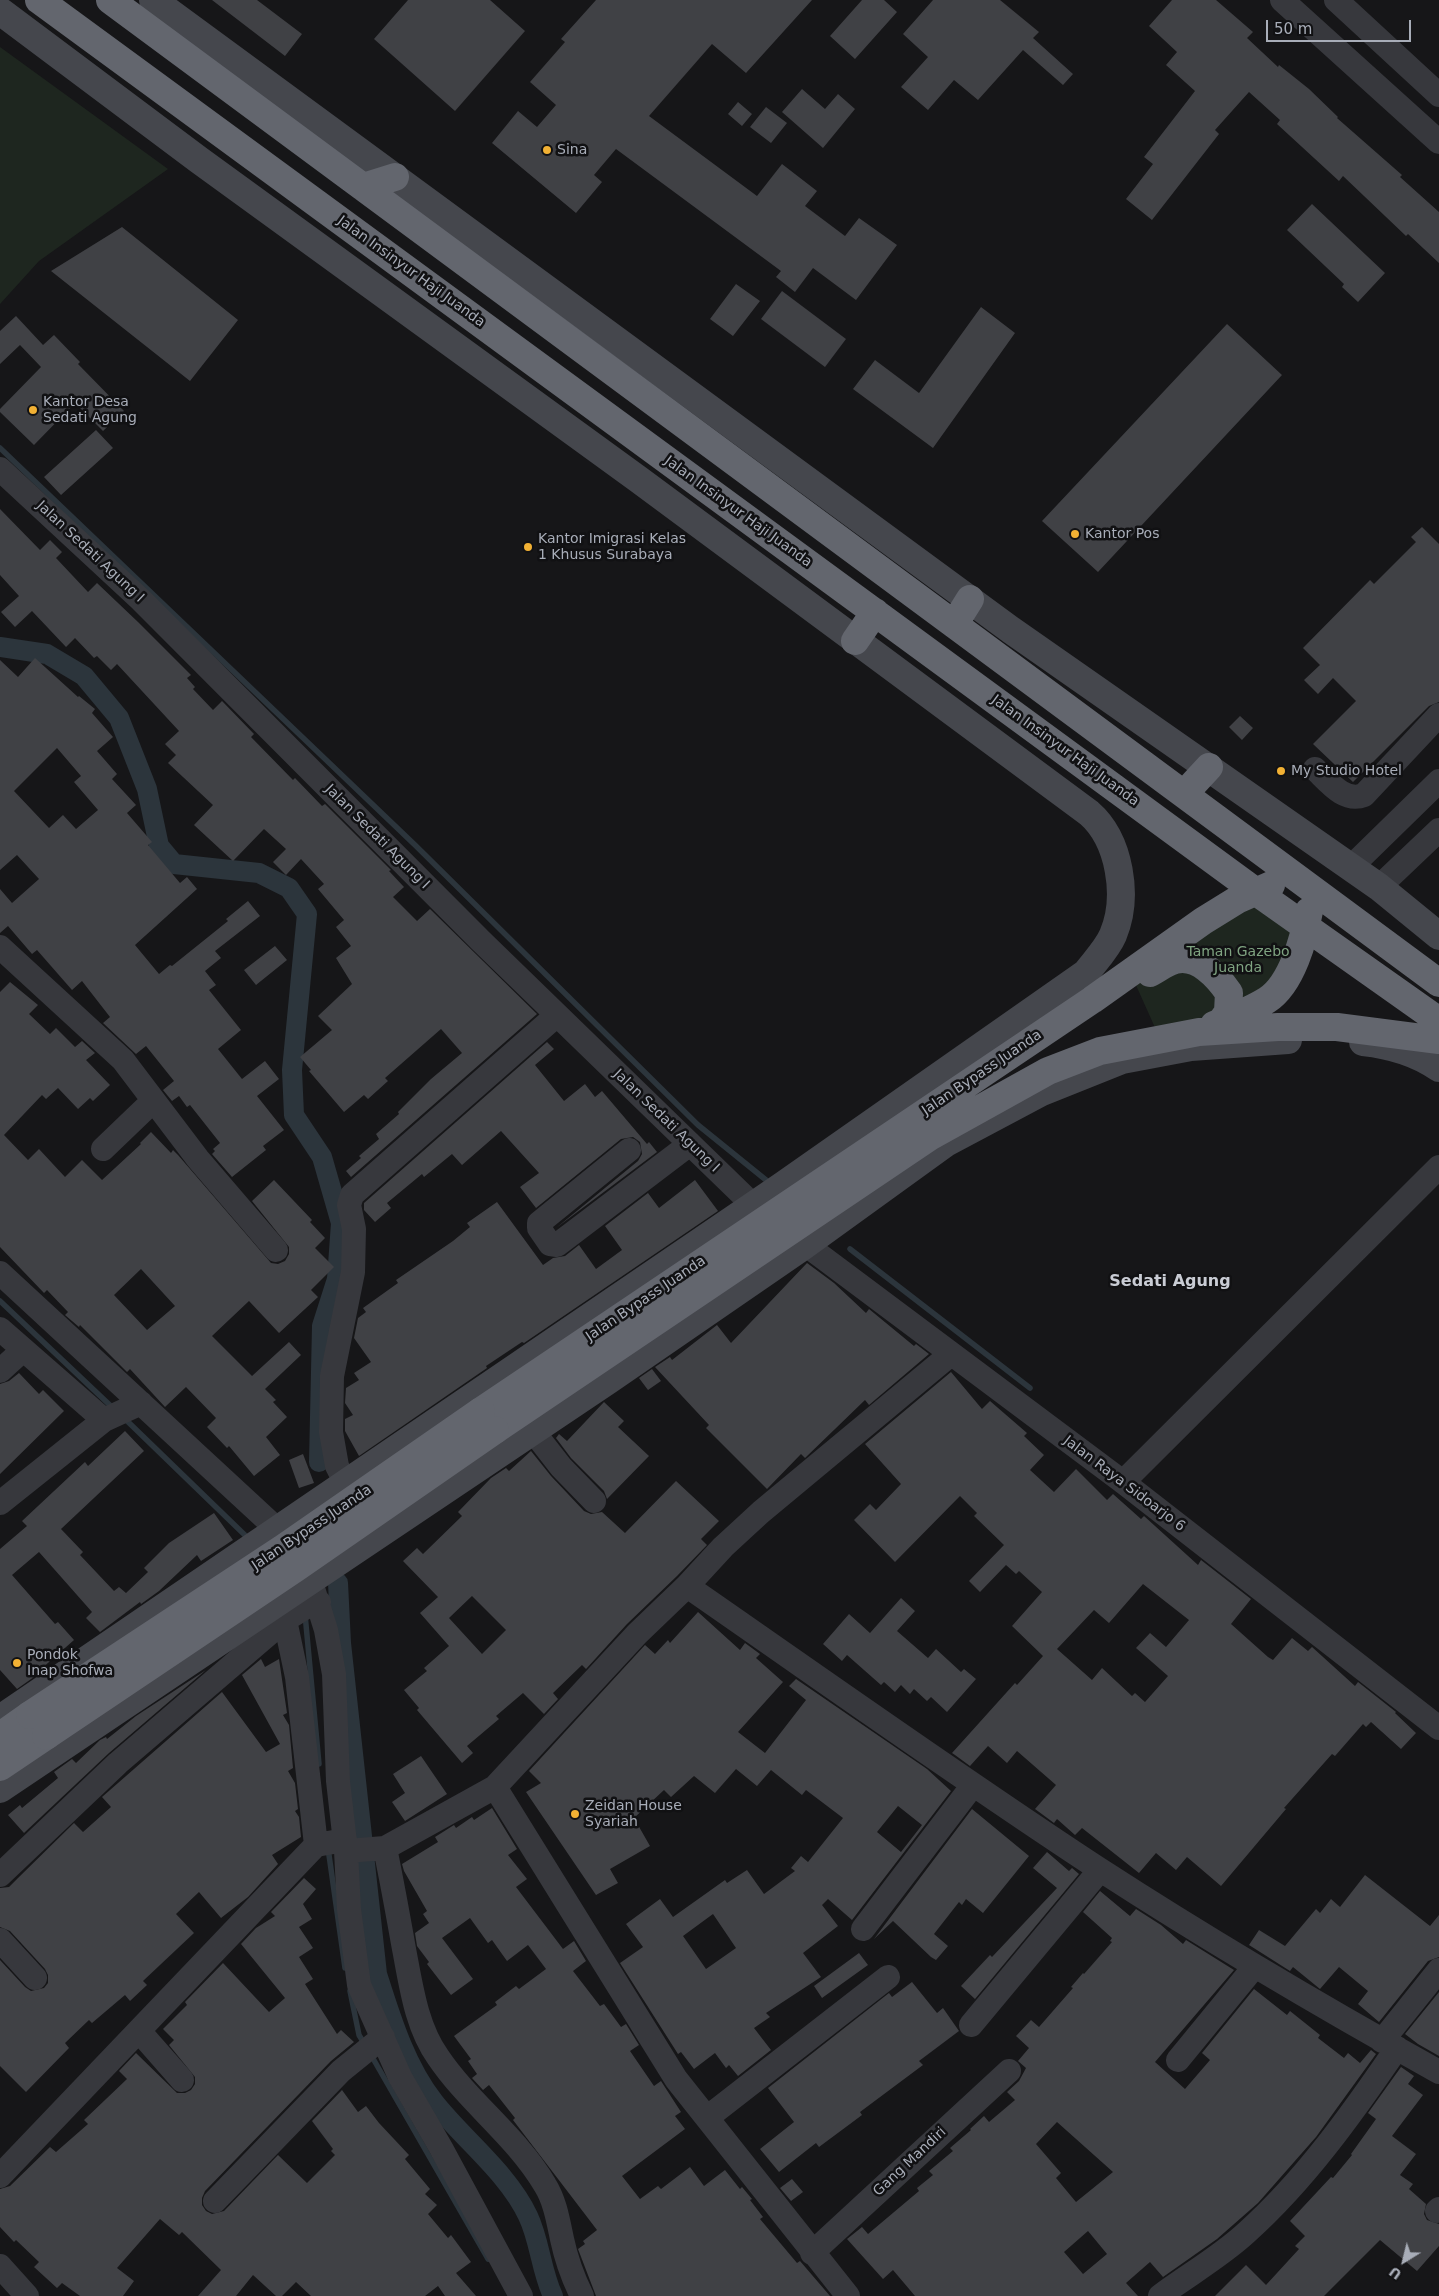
<!DOCTYPE html>
<html>
<head>
<meta charset="utf-8">
<style>
  body { margin:0 }
  #map { position:relative; width:1439px; height:2296px; overflow:hidden; background:#161618; font-family:"DejaVu Sans",sans-serif }
  canvas { display:block }
  .north { position:absolute; left:1379px; top:2236px; width:50px; height:50px; -webkit-text-stroke:4px #111113; paint-order:stroke; rotate:216deg; font-size:14px; font-weight:700; line-height:20px; text-align:center; color:#a8adb8 }
  .north::after { content:''; display:block; margin:auto; width:18px; height:22px; background:#a8adb8; clip-path:polygon(50% 0,100% 100%,50% 72%,0 100%) }
  .scale { position:absolute; left:1266px; top:20px; width:145px; height:22px; box-sizing:border-box; border:2px solid #a8adb8; border-top:0; padding-left:6px; font-size:15px; line-height:18px; white-space:nowrap; color:#a8adb8; -webkit-text-stroke:4px #111113; paint-order:stroke }
</style>
</head>
<body>
<div id="map">
<canvas width="1439" height="2296"></canvas>
<div class="north">U</div>
<div class="scale">50 m</div>
</div>
<script>
const ctx = document.querySelector('canvas').getContext('2d');
ctx.lineJoin = 'round';
function paint(path, color) { ctx.fillStyle = color; ctx.fill(path, 'evenodd'); }
function trace(path, color, width, dash) { ctx.strokeStyle = color; ctx.lineWidth = width; ctx.lineCap = dash ? 'butt' : 'round'; ctx.setLineDash(dash || []); ctx.stroke(path); }
function drawText(font, color, halo, rows, align = 'center') {
  ctx.font = font + ' "DejaVu Sans",sans-serif'; ctx.lineWidth = 5; ctx.setLineDash([]); ctx.textBaseline = 'middle'; ctx.strokeStyle = halo; ctx.fillStyle = color; for (const [text, x, y, turn = 0] of rows) {
    ctx.save(); ctx.translate(x, y); ctx.rotate((+turn || 0) * Math.PI / 180); ctx.textAlign = isNaN(turn) ? turn : align; if (halo) ctx.strokeText(text, 0, 0); ctx.fillText(text, 0, 0); ctx.restore();
  }
}
paint(new Path2D(`
  M0,47L168,169L39,261L0,304Z
  M1264,902L1298,928L1267,992L1238,1008L1157,1032L1135,983L1221,920Z`), '#1e261f');
trace(new Path2D(`
  M0,448L415,845L698,1125L766,1180
  M850,1249L1030,1388
  M0,1301L114,1409
  M123,1417L251,1541
  M305,1614L319,1764
  M328,1848L345,1968
  M350,1991L359,2035L365,2045
  M371,2055L488,2259`), '#2c353c', 5.5);
trace(new Path2D(`
  M0,647L47,654L84,676L119,718L147,789L159,846L174,864L259,873L289,888L307,914L292,1070L294,1115L322,1157L341,1223L337,1279L322,1326L319,1462
  M338,1583L341,1643L377,1974C391,2018 405,2065 434,2102C463,2139 508,2173 528,2216C540,2241 541,2271 553,2296`), '#2c353c', 20);
paint(new Path2D(`
  M212,0H257L302,34L285,56Z
  M408,0H490L525,31L455,111L374,39Z
  M596,0H812L746,73L712,44L649,116L757,196L782,164L817,191L805,206L845,236L859,218L897,245L856,300L813,268L795,292L776,277L781,271L616,149L594,175L602,182L576,213L492,143L518,111L537,127L556,105L530,82L565,42L561,39Z
  M862,0H884L897,12L855,59L830,36Z
  M933,0H1000L1039,32L1033,38L1073,74L1063,85L1023,50L978,100L954,80L928,110L901,87L928,57L903,34Z
  M1172,0H1216L1253,32L1247,38L1278,67L1279,65L1309,89L1338,117L1337,118L1402,175L1400,177L1439,212V263L1408,234L1406,236L1343,176L1339,181L1277,124L1280,120L1249,92L1215,130L1219,134L1152,220L1126,199L1153,164L1144,157L1195,91L1166,65L1177,52L1149,26Z
  M802,89L825,109L838,94L855,109L823,148L782,112Z
  M738,102L752,114L742,126L728,114Z
  M766,107L787,123L771,143L750,127Z
  M1312,204L1385,273L1358,302L1342,287L1344,284L1287,230Z
  M122,227L238,320L190,381L51,271Z
  M736,284L760,301L733,336L710,319Z
  M782,291L846,339L825,367L761,319Z
  M981,307L1015,333L933,448L853,389L875,360L919,393Z
  M16,316L43,345L54,335L80,362L78,364L124,411L103,431L75,403L34,445L0,412V409L41,367L20,345L0,364V331Z
  M1227,324L1282,375L1098,572L1042,521Z
  M96,430L113,448L61,495L44,477Z
  M0,509L40,550L50,540L62,552L56,558L88,592L97,583L138,622L191,675L187,678L195,687L193,689L213,710L222,701L254,734L251,737L293,780L295,778L322,806L325,804L391,870L389,871L404,887L393,897L417,921L430,909L537,1014L351,1177L346,1171L361,1158L359,1156L379,1139L376,1134L399,1114L398,1112L431,1079L462,1053L441,1029L385,1078L388,1081L368,1099L364,1095L344,1112L309,1071L311,1070L300,1057L332,1030L318,1016L352,984L336,958L351,946L336,927L344,920L318,889L324,884L301,859L286,875L273,862L286,849L264,829L233,861L194,825L213,805L168,763L176,755L165,744L179,731L117,664L111,670L97,656L94,658L75,638L66,647L32,611L15,627L1,612L19,596L0,575Z
  M1422,527L1439,544V702L1429,706L1353,782L1313,744L1356,701L1333,678L1318,694L1304,680L1320,665L1303,648L1370,580L1374,584L1416,542L1411,537Z
  M35,658L78,697L79,696L95,709L92,713L113,737L97,751L117,774L112,779L136,805L127,813L152,842L148,845L180,883L187,877L197,889L135,945L159,974L170,965L172,966L228,921L226,919L248,901L260,916L215,951L221,958L205,971L216,985L209,990L241,1030L218,1049L242,1079L265,1061L279,1079L257,1096L284,1130L263,1146L266,1150L232,1177L212,1154L215,1151L213,1149L220,1143L190,1105L187,1107L179,1096L172,1101L163,1090L174,1081L146,1046L136,1054L103,1023L110,1017L82,981L72,990L37,950L32,954L8,926L0,933V889L12,903L39,879L17,855L0,870V660L18,677ZM57,748L81,776L74,782L98,810L76,829L63,815L49,828L14,791Z
  M1240,716L1253,728L1242,740L1229,727Z
  M275,946L287,960L256,985L244,970Z
  M10,982L38,1005L29,1014L50,1034L56,1028L75,1047L82,1041L95,1053L86,1060L110,1085L93,1101L90,1098L78,1109L58,1088L46,1099L42,1095L4,1135L28,1160L39,1149L65,1177L82,1160L102,1180L141,1144L140,1143L151,1132L171,1153L173,1150L178,1155L271,1263L278,1264L285,1261L289,1254V1247L252,1201L274,1180L312,1220L310,1222L325,1238L315,1248L334,1267L311,1290L318,1297L279,1333L249,1301L212,1336L252,1376L289,1342L301,1355L265,1389L276,1400L273,1402L287,1417L266,1437L280,1455L254,1476L229,1446L227,1448L207,1427L216,1418L186,1387L165,1407L130,1369L127,1372L80,1325L79,1327L65,1315L68,1312L47,1290L44,1293L0,1247V992ZM141,1269L175,1306L147,1330L114,1295Z
  M547,1042L554,1049L535,1065L564,1101L585,1084L595,1097L602,1091L647,1144L649,1142L657,1152L556,1228L638,1161L642,1154L640,1142L633,1137L621,1139L536,1208L520,1187L539,1173L501,1131L462,1165L452,1154L424,1177L422,1174L387,1203L391,1208L375,1222L364,1210V1203Z
  M695,1180L718,1211L524,1343L522,1342L486,1366L487,1368L359,1456L345,1431V1419L353,1415L345,1403L346,1388L359,1380L354,1373L371,1362L354,1338L358,1318L366,1312L363,1308L398,1283L396,1280L453,1241L470,1227L467,1223L497,1202L543,1265L553,1258L565,1256L579,1245L596,1269L622,1250L605,1226L648,1193L659,1208Z
  M807,1263L834,1283L866,1313L869,1309L914,1346L916,1344L929,1354L869,1405L865,1400L805,1458L801,1454L767,1489L706,1428L709,1425L655,1367L670,1357L672,1360L717,1325L731,1343Z
  M652,1369L661,1381L648,1390L639,1378Z
  M951,1372L982,1409L990,1401L1027,1433L1024,1436L1044,1455L1030,1470L1054,1492L1076,1469L1107,1500L1113,1494L1141,1519L1144,1516L1198,1565L1201,1560L1251,1599L1231,1624L1268,1657L1273,1660L1292,1638L1308,1651L1312,1647L1355,1686L1358,1682L1396,1712L1395,1713L1416,1733L1401,1749L1371,1722L1366,1727L1363,1724L1335,1756L1332,1754L1284,1808L1286,1809L1221,1886L1187,1857L1176,1870L1156,1853L1139,1873L1082,1828L1075,1835L1057,1819L1054,1823L1035,1809L1056,1785L1017,1751L1007,1763L988,1746L970,1766L955,1755L952,1753L1015,1683L1017,1685L1043,1656L1012,1626L1042,1592L1019,1571L1016,1574L1006,1565L980,1592L969,1581L1004,1545L974,1516L977,1513L960,1496L895,1562L854,1520L870,1504L876,1510L901,1484L865,1444ZM1143,1584L1189,1620L1166,1647L1150,1633L1136,1648L1168,1676L1145,1702L1135,1693L1132,1696L1102,1668L1092,1680L1057,1649L1094,1610L1109,1623Z
  M19,1373L39,1394L43,1390L64,1411L0,1474V1384L9,1381Z
  M604,1402L624,1421L618,1427L649,1456L607,1499L604,1491L571,1458L556,1438L559,1434L567,1441Z
  M125,1431L144,1451L61,1529L83,1552L80,1555L114,1591L119,1587L126,1593L148,1572L144,1568L169,1543L214,1513L233,1540L201,1561L197,1555L159,1591L141,1604L140,1602L100,1632L86,1618L92,1612L39,1552L12,1575L55,1624L58,1622L74,1640L40,1670L41,1672L17,1689L0,1670V1549L27,1526L22,1521L85,1462L88,1466Z
  M531,1451L551,1476L584,1511L591,1514L602,1512L625,1533L676,1481L719,1521L701,1539L707,1545L677,1576L627,1624L586,1669L582,1665L553,1693L558,1699L544,1714L523,1693L496,1716L499,1719L467,1746L473,1753L462,1763L417,1710L419,1708L404,1690L427,1671L424,1668L449,1646L420,1613L438,1597L403,1561L417,1548L423,1554L462,1516L458,1512L491,1478L506,1468L509,1471ZM472,1596L506,1630L482,1654L449,1618Z
  M303,1454L314,1483L299,1488L289,1460Z
  M901,1598L915,1611L897,1631L928,1658L936,1649L961,1672L964,1669L976,1679L947,1712L931,1697L927,1701L914,1689L910,1694L901,1685L895,1692L884,1682L881,1685L847,1655L842,1661L823,1644L849,1614L870,1633Z
  M698,1612L740,1650L745,1643L760,1654L756,1658L783,1682L738,1732L765,1753L806,1700L789,1686L796,1679L927,1769L951,1791L852,1920L828,1899L822,1905L838,1926L803,1953L821,1977L766,2013L770,2017L754,2028L771,2050L738,2076L729,2065L726,2068L715,2053L694,2069L681,2052L678,2054L620,1963L643,1947L626,1924L660,1899L673,1917L725,1880L727,1883L747,1870L764,1894L795,1871L791,1868L801,1856L808,1862L843,1818L806,1790L802,1795L771,1770L757,1786L736,1769L715,1793L694,1776L671,1797L664,1790L634,1818L650,1846L610,1869L618,1883L596,1895L526,1792L541,1783L529,1771L645,1645L655,1654L668,1640L670,1643ZM898,1806L922,1825L901,1852L877,1832ZM713,1914L736,1948L706,1969L683,1936Z
  M261,1659L265,1667L279,1659L287,1713L283,1715L289,1725L293,1768L288,1771L295,1783L298,1809L295,1811L299,1817L301,1837L272,1855L278,1864L248,1897L221,1918L199,1892L176,1914L194,1933L143,1981L147,1985L130,2001L125,1995L92,2023L89,2020L65,2043L69,2048L26,2092L0,2066V1960L25,1987L31,1991L44,1988L48,1983V1975L45,1969L10,1931L0,1927V1888L9,1887L18,1878L74,1823L83,1832L111,1807L102,1797L222,1692L266,1752L280,1744L242,1675Z
  M206,1670L109,1753L24,1833L8,1815L20,1805L22,1808L58,1778L54,1772L72,1759L76,1763L100,1740L106,1737L107,1739L136,1716Z
  M421,1756L447,1794L405,1821L392,1802L405,1793L393,1774Z
  M492,1808L517,1849L508,1855L527,1879L516,1887L563,1949L574,1941L586,1961L573,1971L600,2006L604,2004L621,2027L626,2024L639,2045L630,2051L654,2086L661,2081L681,2112L675,2116L685,2129L622,2176L640,2199L658,2186L661,2189L690,2167L704,2186L725,2170L740,2189L742,2187L752,2199L750,2200L763,2217L760,2219L797,2263L800,2261L830,2296H596L578,2249L585,2244L583,2241L597,2230L513,2120L515,2118L489,2085L483,2090L472,2078L477,2074L468,2061L471,2059L454,2036L497,2005L495,2002L516,1986L519,1989L546,1969L528,1945L507,1961L492,1940L488,1943L470,1918L442,1938L473,1979L451,1995L427,1964L429,1962L417,1946L415,1933L429,1923L423,1914L427,1911L404,1871L402,1864L438,1842L435,1837L454,1825L456,1828L472,1817L474,1820Z
  M972,1809L1029,1856L983,1913L966,1899L962,1905L959,1902L934,1934L948,1946L936,1960L931,1957L893,1921L874,1939Z
  M1047,1852L1069,1871L1072,1868L1079,1874L975,1999L961,1986L990,1955L992,1957L1057,1888L1033,1868Z
  M1365,1875L1430,1926L1439,1915V1957L1428,1961L1379,2022L1358,2004L1368,1991L1339,1967L1320,1989L1293,1967L1290,1971L1249,1945L1259,1930L1285,1946L1316,1909L1320,1913L1331,1899L1340,1907Z
  M304,1878L316,1889L303,1904L312,1919L299,1927L313,1948L299,1957L313,1979L305,1984L337,2034L341,2030L354,2042L331,2061L205,2191L202,2198V2205L206,2211L212,2214L224,2211L278,2155L307,2183L335,2155L331,2151L333,2149L312,2121L342,2090L358,2112L366,2106L379,2123L409,2155L405,2159L430,2189L425,2194L437,2205L428,2214L448,2238L451,2235L471,2262L456,2273L476,2296H445L438,2286L425,2296H311L296,2282L282,2296H276L253,2275L236,2296H198L221,2270L182,2232L179,2235L160,2219L117,2268L134,2281L123,2296H80L62,2283L57,2288L34,2267L39,2262L16,2240L14,2242L0,2227V2189L10,2186L50,2147L56,2152L88,2124L84,2120L127,2079L119,2071L136,2053L177,2093H185L191,2090L195,2084V2077L169,2045L174,2040L163,2029L187,2005L185,2002L223,1963L269,2012L285,1998L241,1944L256,1928L275,1916L271,1912Z
  M1100,1891L1130,1916L1136,1909L1161,1925L1183,1944L1186,1940L1234,1970L1155,2062L1185,2089L1210,2060L1202,2053L1254,1989L1287,2015L1290,2011L1320,2035L1318,2038L1344,2058L1348,2053L1360,2063L1371,2050L1376,2054L1316,2137L1258,2203L1217,2239L1163,2277L1150,2262L1126,2283L1138,2296H915L893,2270L883,2279L847,2239L862,2227L868,2234L919,2191L917,2188L933,2175L929,2171L953,2151L950,2148L971,2130L970,2129L984,2116L989,2122L1015,2100L1007,2092L1019,2081L1026,2068L1018,2061L1029,2048L1016,2036L1031,2020L1039,2027L1073,1988L1071,1987L1083,1973L1084,1974L1112,1942L1110,1941L1112,1938L1083,1912ZM1057,2122L1113,2172L1076,2202L1056,2178L1061,2173L1036,2144ZM1088,2231L1107,2254L1083,2274L1064,2252Z
  M859,1953L868,1965L822,1998L814,1986Z
  M912,1982L937,2013L943,2008L959,2031L919,2061L923,2065L860,2112L862,2115L850,2124L819,2147L816,2143L779,2172L760,2149L794,2122L768,2088L889,1993L892,1997Z
  M1439,1992V2056L1418,2044L1405,2034Z
  M1401,2067L1414,2076L1408,2084L1423,2095L1392,2136L1416,2154L1400,2175L1413,2184L1409,2189L1426,2204L1424,2214L1427,2220L1439,2224V2246L1417,2271L1380,2240L1324,2296H1215L1246,2265L1266,2285L1299,2249L1295,2246L1305,2236L1290,2221L1331,2177L1333,2178L1352,2155L1351,2154L1376,2119L1368,2113Z
  M792,2179L803,2192L791,2201L780,2188Z`), '#404145');
trace(new Path2D(`
  M1282,0L1439,142
  M1336,0L1439,95
  M0,469L141,600L481,941L754,1206L1123,1482L1439,1728
  M1315,769C1328,781 1344,803 1364,795L1439,715
  M1351,867L1439,781
  M1379,887L1439,830
  M0,947L123,1060L198,1159L276,1250
  M103,1149L153,1101
  M629,1150L539,1223V1228L550,1244L557,1245L690,1144
  M0,1273L278,1530L311,1582L326,1630L334,1674L338,1781L346,1851L349,1909L359,1985L400,2077L441,2148L521,2296
  M0,1329L104,1420
  M0,1371L23,1350
  M533,1431L561,1467L594,1501
  M1123,1482L1439,1167
  M346,1484L337,1466L331,1432L332,1376L353,1272L354,1229L349,1205L352,1195L557,1015
  M0,1503L104,1420L141,1403
  M687,1586C824,1681 960,1778 1099,1869C1210,1941 1324,2008 1439,2072
  M279,1608L285,1620L297,1677L316,1845
  M495,1787L676,2079L848,2296
  M385,1848C392,1882 398,1915 404,1949C411,1985 416,2026 438,2057C469,2103 517,2137 545,2185C555,2201 558,2220 562,2239C566,2258 573,2278 582,2296
  M346,1851L385,1848L495,1787L637,1634L687,1586L723,1547L761,1512L951,1354
  M0,1875L118,1763L285,1620L306,1607L319,1602
  M863,1929L973,1785
  M0,1940L35,1978
  M971,2025L1100,1870
  M139,2031L182,2080
  M1382,2041L1439,1970
  M1178,2060L1255,1966
  M708,2117L888,1977
  M0,2176L316,1845L345,1840
  M215,2201L341,2071L383,2037
  M1437,2211L1439,2209
  M812,2253L1009,2071
  M0,2266L27,2296
  M1160,2296C1188,2275 1220,2257 1246,2233C1305,2180 1352,2114 1397,2048`), '#37383d', 24);
trace(new Path2D(`
  M153,0L1011,630L1379,887L1439,936
  M0,11L199,160L638,479L1089,813C1120,840 1129,897 1113,935C1107,949 1095,961 1086,973L782,1186L0,1719
  M1363,1042C1391,1045 1416,1052 1439,1068
  M0,1789L609,1380L805,1245L946,1143L1042,1092L1122,1060L1191,1047L1288,1040`), '#45474d', 28);
trace(new Path2D(`
  M39,0L1255,891L1439,1021
  M110,0L1439,983
  M363,187L395,177
  M955,623L970,599
  M855,641L875,612
  M1184,794L1209,767
  M1150,973C1158,969 1166,962 1175,960C1198,954 1218,977 1229,993L1228,1012L1221,1022
  M1214,1025C1231,1018 1251,1010 1267,1000C1292,984 1304,938 1309,911
  M481,1411L1092,1000L1203,921L1237,900L1271,885
  M495,1430L931,1136L1048,1071L1100,1051L1199,1032L1278,1027H1337L1439,1040
  M0,1736L30,1715
  M0,1767L46,1736`), '#63666e', 28);
trace(new Path2D(`
  M30,1715L282,1549L481,1411
  M46,1736L296,1568L495,1430`), '#63666e', 28);
for (const [x, y, r, color] of [
  [547,150,5,"#f2b134"],
  [33,410,5,"#f2b134"],
  [1075,534,5,"#f2b134"],
  [528,547,5,"#f2b134"],
  [1281,771,5,"#f2b134"],
  [17,1663,5,"#f2b134"],
  [575,1814,5,"#f2b134"]
]) { const dot = new Path2D(); dot.arc(x, y, r, 0, 2 * Math.PI); ctx.fillStyle = color; ctx.fill(dot); trace(dot, '#111113', 2); }
drawText('14px', '#a8adb8', '#111113', [
  ["Sina",557,150],
  ["Kantor Desa",43,402],
  ["Sedati Agung",43,418],
  ["Kantor Pos",1085,534],
  ["Kantor Imigrasi Kelas",538,539],
  ["1 Khusus Surabaya",538,555],
  ["My Studio Hotel",1291,771],
  ["Pondok",27,1655],
  ["Inap Shofwa",27,1671],
  ["Zeidan House",585,1806],
  ["Syariah",585,1822]
], 'left');
drawText('14px', '#a8adb8', '#111113', [
  ["Jalan Insinyur Haji Juanda",411,272,36],
  ["Jalan Insinyur Haji Juanda",738,512,36],
  ["Jalan Sedati Agung I",90,552,43],
  ["Jalan Insinyur Haji Juanda",1065,751,36],
  ["Jalan Sedati Agung I",377,837,45],
  ["Jalan Bypass Juanda",982,1073,-34],
  ["Jalan Sedati Agung I",666,1121,44],
  ["Jalan Bypass Juanda",646,1299,-34],
  ["Jalan Raya Sidoarjo 6",1124,1484,37],
  ["Jalan Bypass Juanda",312,1528,-34],
  ["Gang Mandiri",910,2162,-43]
]);
drawText('14px', '#7fa381', '#111113', [
  ["Taman Gazebo",1238,952],
  ["Juanda",1238,968]
]);
drawText('bold 16px', '#c9ccd4', '#111113', [
  ["Sedati Agung",1170,1282]
]);
</script>
</body>
</html>
